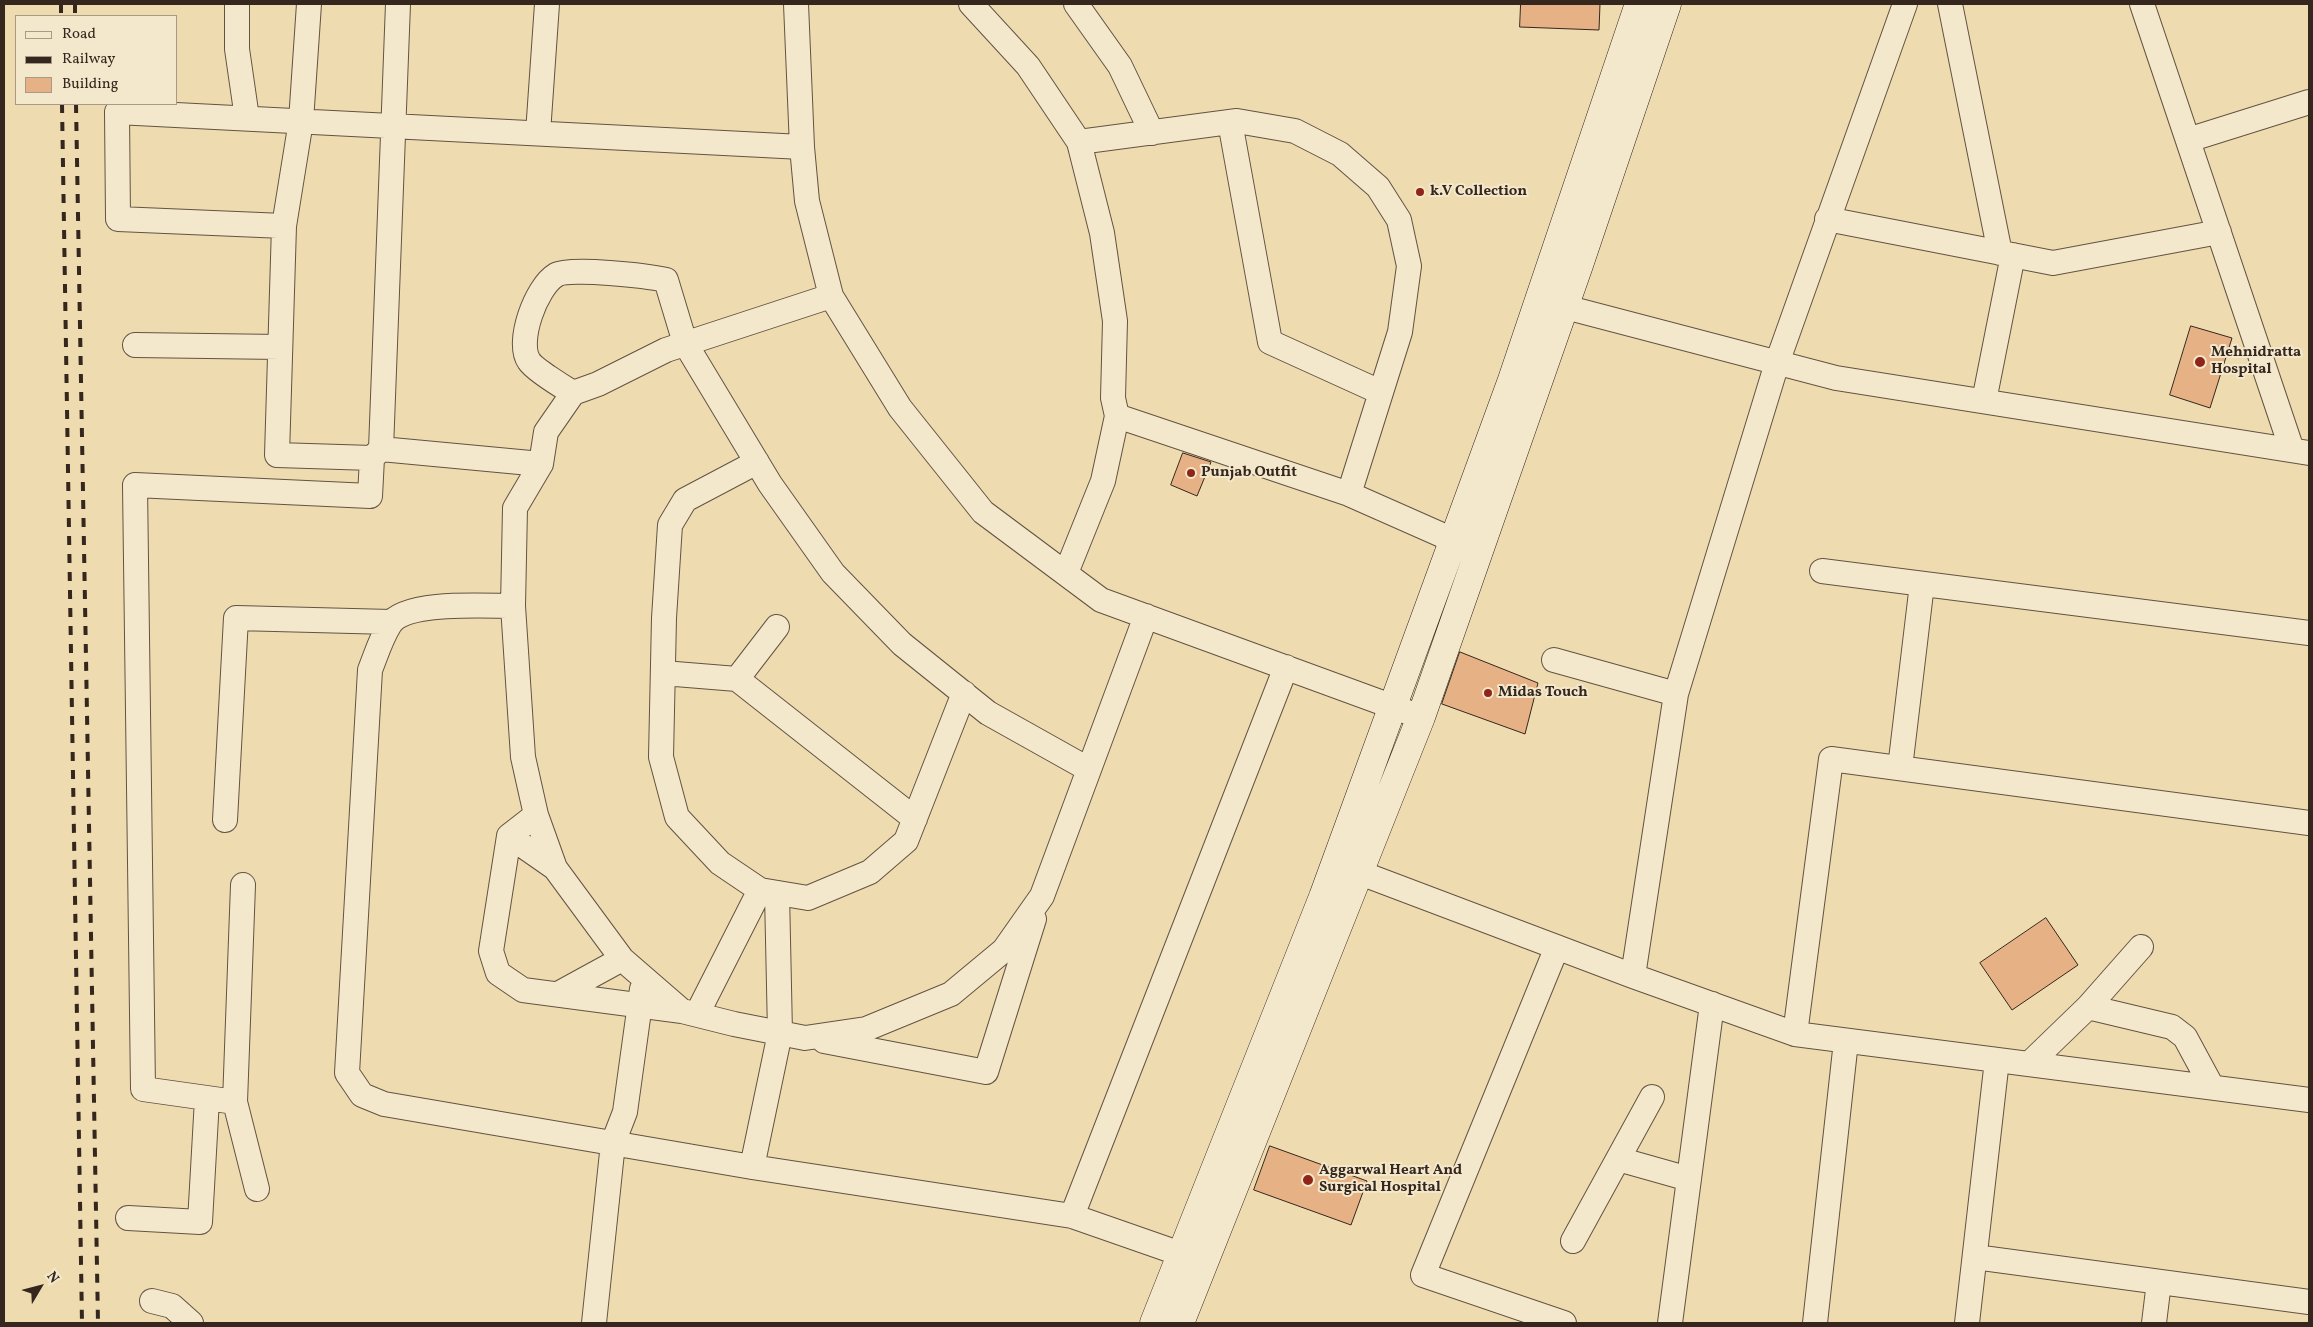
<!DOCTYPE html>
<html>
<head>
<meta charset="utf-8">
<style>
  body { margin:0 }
  #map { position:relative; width:2313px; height:1327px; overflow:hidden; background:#eedbb0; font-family:Vollkorn,serif }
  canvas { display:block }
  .frame { position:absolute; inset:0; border:5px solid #35261e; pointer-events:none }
  .legend { position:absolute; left:15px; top:15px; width:162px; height:90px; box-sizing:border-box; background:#f4e8cc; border:1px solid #a89a86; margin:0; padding:6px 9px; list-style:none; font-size:15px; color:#35261e }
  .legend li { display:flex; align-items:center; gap:10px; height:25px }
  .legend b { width:25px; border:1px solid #a89a86 }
  .north { position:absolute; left:15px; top:1262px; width:50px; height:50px; -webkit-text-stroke:4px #f4e8cc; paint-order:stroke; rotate:53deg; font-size:14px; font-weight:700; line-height:20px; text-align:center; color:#35261e }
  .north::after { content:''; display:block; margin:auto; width:18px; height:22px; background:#35261e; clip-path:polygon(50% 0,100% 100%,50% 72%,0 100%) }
</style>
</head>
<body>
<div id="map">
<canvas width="2313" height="1327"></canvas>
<div class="frame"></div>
<ul class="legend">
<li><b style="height:6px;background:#f4e8cc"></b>Road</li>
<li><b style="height:6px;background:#35261e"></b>Railway</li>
<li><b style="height:14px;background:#e5b185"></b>Building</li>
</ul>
<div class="north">N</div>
</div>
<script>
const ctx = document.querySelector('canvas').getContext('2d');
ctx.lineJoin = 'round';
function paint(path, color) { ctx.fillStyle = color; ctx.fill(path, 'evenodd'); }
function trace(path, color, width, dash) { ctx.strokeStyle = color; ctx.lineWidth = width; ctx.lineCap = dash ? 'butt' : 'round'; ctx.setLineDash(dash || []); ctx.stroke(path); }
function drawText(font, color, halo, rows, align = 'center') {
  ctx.font = font + ' Vollkorn,serif'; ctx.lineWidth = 4; ctx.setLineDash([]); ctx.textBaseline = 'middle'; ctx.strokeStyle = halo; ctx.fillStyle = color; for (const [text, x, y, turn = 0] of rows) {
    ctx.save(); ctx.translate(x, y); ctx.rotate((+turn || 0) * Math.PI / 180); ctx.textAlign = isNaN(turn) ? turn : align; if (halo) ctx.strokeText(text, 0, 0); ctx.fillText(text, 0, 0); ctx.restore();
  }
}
const building = new Path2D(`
  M1521,4H1600L1599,30L1520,27Z
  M2191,326L2232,338L2210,408L2170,395Z
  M1183,453L1211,462L1197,496L1171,485Z
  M1460,652L1538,683L1525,734L1442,704Z
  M2046,918L2078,965L2012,1010L1980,963Z
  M1270,1146L1367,1181L1351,1225L1254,1190Z`);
paint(building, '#e5b185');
trace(building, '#35261e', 1);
const minor = new Path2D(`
  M237,4V49L247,118
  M309,4L301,121L284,226L277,455L372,458L381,449L398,4
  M796,4L802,147L807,201L831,296L900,408L983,512L1101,600L1421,717
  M971,4L1028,66L1079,142L1102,233L1115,321L1113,398L1117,416L1103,481L1066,573
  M1076,4L1120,66L1152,133
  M1950,4L2000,253
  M2142,4L2292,450
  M1230,122L1270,342L1380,392
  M538,133L547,4
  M2188,140L2309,102
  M1079,142L1237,121L1295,131L1340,154L1378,187L1399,220L1409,266L1400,332L1349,494
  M1827,219L2053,263L2219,232
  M284,226L118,219L117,112L802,147
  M831,296L666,350L598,384L573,393L546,432L541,464L515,508L513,606L523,757L536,815L555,868L622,959L682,1011L734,1024L805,1038L866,1029L951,994L1004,950L1042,896L1146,616
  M1546,302L1836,378L2309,453
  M135,345L280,347
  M573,393C563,387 534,369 529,361C516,342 536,287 556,275C570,267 648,276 666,280L685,343L770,484L833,573L902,644L988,713L1088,769
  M1984,401L2013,255
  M1117,416L1349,494L1453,540
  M381,449L541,464
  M757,462L685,500L670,525L664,618L661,757L677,817L720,863L760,890L808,898L870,872L906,841L964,693
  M1822,571L2309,633
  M513,606C486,606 406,600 390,624C381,638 376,655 370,670L347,1073L362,1095L384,1104L752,1167L1072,1216L1181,1254
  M1554,660L1676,694
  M663,673L737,679L915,819
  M737,679L777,627
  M1900,768L1922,584
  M536,815L509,836L491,951L498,973L523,990L682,1011
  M225,820L236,618L391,622
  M509,836L555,868
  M1342,866L1633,976L1795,1034L2309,1100
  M243,885L235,1102L257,1189
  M1557,947L1423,1275L1564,1323
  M1633,976L1676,694L1777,363L1905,4
  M558,994L622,959
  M2088,1007L2141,947
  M697,1014L760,890
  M1795,1034L1831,759L2309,823
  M824,1041L986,1072L1034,919
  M2029,1064L2088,1007L2172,1027L2185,1037L2212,1087
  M235,1102L143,1089L135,485L370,496L372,458
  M1618,1159L1689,1179
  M752,1167L780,1033L777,893
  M1072,1216L1286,667
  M128,1218L200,1222L207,1099
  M1573,1241L1652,1097
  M1975,1257L2309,1302
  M152,1301L172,1306L191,1323
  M594,1323L613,1143L625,1112L642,989
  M1670,1323L1712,1004
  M1815,1323L1846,1041
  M1967,1323L1997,1060
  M2154,1323L2159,1282`);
const secondary = new Path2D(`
  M1154,1323L1323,897L1512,380L1639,4
  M1180,1323L1421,717L1579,265L1667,4`);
trace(minor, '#635342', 26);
trace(secondary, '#35261e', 29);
trace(minor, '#f4e8cc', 24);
trace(secondary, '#f4e8cc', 28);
trace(new Path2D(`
  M61,4V16
  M75,4V16
  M62,104L82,1323
  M76,104L98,1323`), '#35261e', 4, [9, 9]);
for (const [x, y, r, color] of [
  [1420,192,5,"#8f2418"],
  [2200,362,6,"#8f2418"],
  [1191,473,5,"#8f2418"],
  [1488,693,5,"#8f2418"],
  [1308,1180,6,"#8f2418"]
]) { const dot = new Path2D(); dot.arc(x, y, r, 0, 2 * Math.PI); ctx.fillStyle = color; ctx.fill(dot); trace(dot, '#f4e8cc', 2); }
drawText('bold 15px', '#35261e', '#f4e8cc', [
  ["k.V Collection",1430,192],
  ["Mehnidratta",2211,353],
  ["Hospital",2211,370],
  ["Punjab Outfit",1201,473],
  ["Midas Touch",1498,693],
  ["Aggarwal Heart And",1319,1171],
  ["Surgical Hospital",1319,1188]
], 'left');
</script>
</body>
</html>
